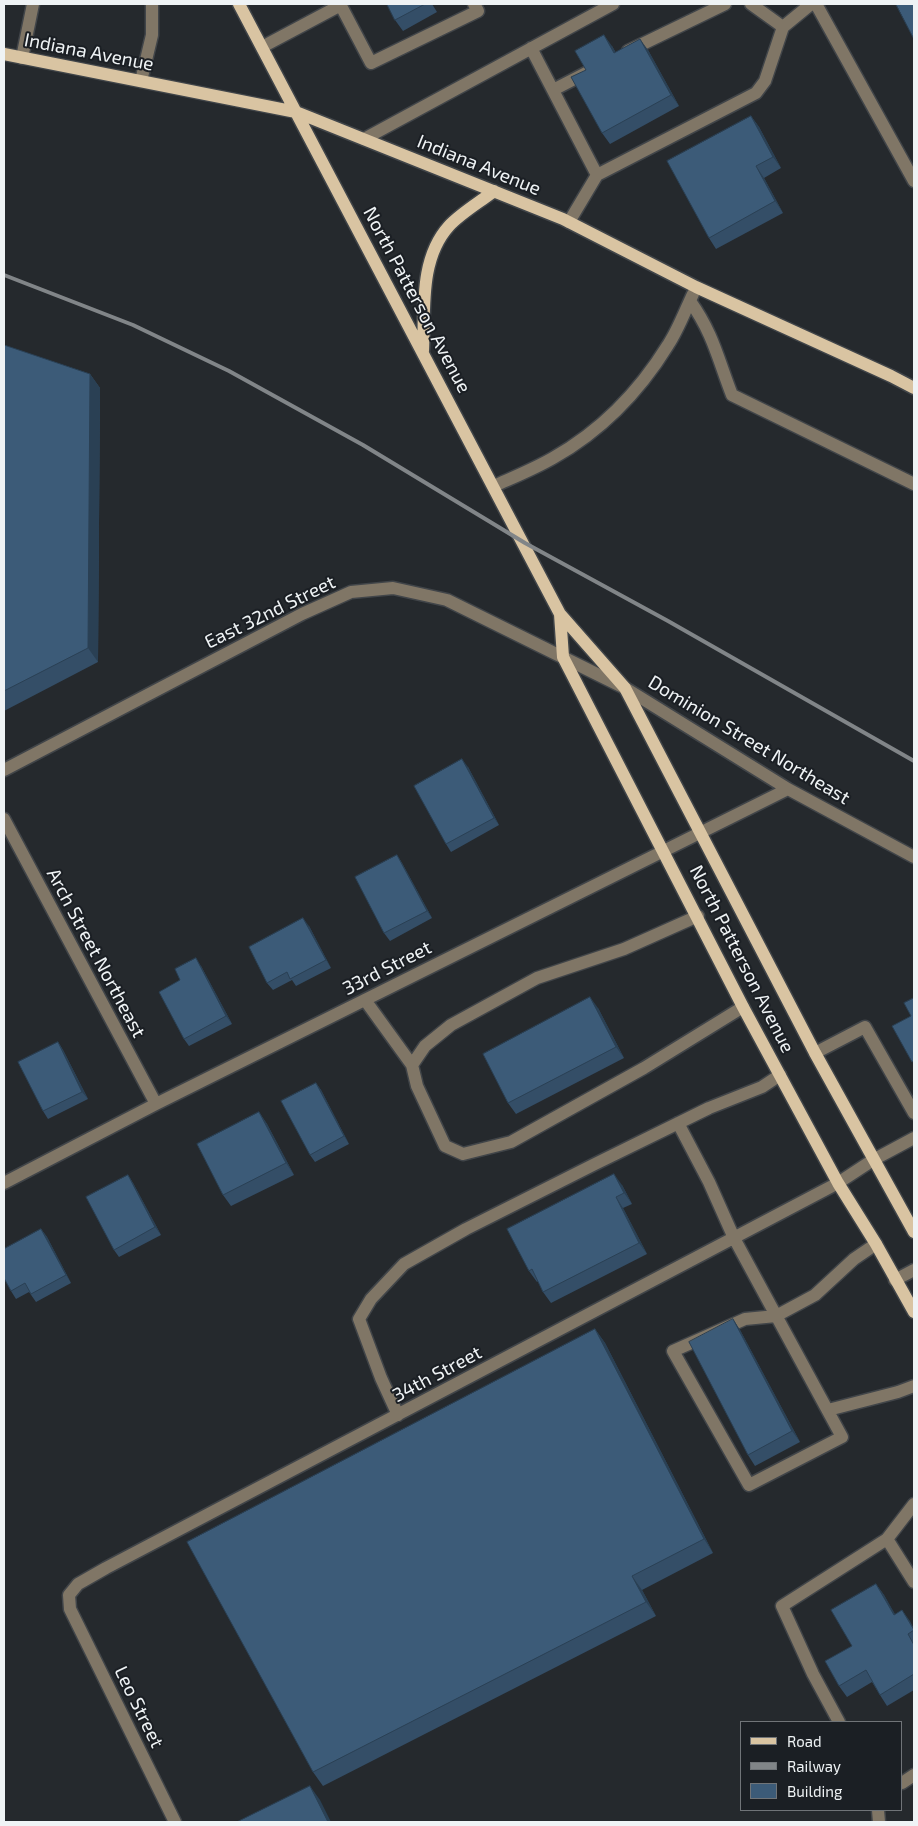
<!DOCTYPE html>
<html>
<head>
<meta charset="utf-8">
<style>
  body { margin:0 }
  #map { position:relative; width:918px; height:1826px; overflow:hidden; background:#25292d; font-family:"Exo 2",sans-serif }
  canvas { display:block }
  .frame { position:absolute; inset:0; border:5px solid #eff3f5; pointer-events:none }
  .legend { position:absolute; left:740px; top:1721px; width:162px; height:90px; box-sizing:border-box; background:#1b1f24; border:1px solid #707478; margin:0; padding:6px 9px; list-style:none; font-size:15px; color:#eff3f5 }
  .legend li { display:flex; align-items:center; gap:10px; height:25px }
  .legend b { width:25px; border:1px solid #707478 }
</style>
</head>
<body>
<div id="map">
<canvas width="918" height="1826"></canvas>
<div class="frame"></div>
<ul class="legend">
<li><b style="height:6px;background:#d9c4a2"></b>Road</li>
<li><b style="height:6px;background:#818588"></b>Railway</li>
<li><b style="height:14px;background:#3c5b78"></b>Building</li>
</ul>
</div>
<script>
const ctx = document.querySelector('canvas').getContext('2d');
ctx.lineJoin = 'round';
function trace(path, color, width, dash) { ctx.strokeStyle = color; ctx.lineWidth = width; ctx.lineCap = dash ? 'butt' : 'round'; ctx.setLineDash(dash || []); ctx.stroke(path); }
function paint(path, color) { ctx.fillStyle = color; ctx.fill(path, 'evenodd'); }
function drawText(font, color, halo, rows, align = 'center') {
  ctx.font = font + ' "Exo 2",sans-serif'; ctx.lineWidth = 4; ctx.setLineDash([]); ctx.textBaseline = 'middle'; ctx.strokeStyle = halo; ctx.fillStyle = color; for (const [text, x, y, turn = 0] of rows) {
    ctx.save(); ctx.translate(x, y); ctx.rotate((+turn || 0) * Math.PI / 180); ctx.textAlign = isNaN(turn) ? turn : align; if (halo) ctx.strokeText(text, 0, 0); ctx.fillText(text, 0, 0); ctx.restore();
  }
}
const minor = new Path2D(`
  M340,4L371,63L478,11L474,4
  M751,4L783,27
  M816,4L914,181
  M262,47L341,5
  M531,48L597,175
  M628,51L725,4
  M22,58L33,4
  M141,81L152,35V4
  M553,90L586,73
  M364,139L613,4
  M569,222L597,175L756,93L765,81L783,27L811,4
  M690,301C713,333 718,359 732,395L914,484
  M494,486C514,477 534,469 553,458C601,431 639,392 668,345C678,330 685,311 693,294
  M4,770L302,614L351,592L393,588L447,600L625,688L788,789L914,857
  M4,819L156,1104
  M365,1000L412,1065L417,1086L445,1146L463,1154L511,1142L644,1068L743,1007
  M815,1053L865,1027L914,1113
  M412,1065L425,1046L451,1025L537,978L624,949L698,916
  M678,1123L709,1182L734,1238L842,1437L749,1485L673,1351L745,1319L776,1316L815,1295L854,1259L876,1244
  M4,1183L156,1104L788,789
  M895,1280L914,1270
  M828,1410L898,1392L914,1386
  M398,1415L381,1378L359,1319L371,1299L404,1264L466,1229L595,1164L709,1108L762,1087L780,1075
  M887,1539L914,1582
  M839,1722L813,1674L782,1606L887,1539L914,1504
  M902,1783L914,1775
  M878,1810L879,1822
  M175,1822L70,1609L69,1595L78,1584L106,1568L838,1183L873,1160L914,1138`);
const major = new Path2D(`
  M239,4L560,614L625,688L815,1053L914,1232
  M4,54L296,112L563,219L696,287L891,376L914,388
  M423,351C425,310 419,259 449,226C461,213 480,202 494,191
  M560,614L563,657L743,1007L838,1183L876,1244L914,1312`);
trace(minor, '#414549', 15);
trace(major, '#414549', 15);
trace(minor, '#807666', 12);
trace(major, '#d9c4a2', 12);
trace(new Path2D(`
  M4,275L133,325L229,371L363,445L525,543L668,621L914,761`), '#818588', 4);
paint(new Path2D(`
  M387,4H432L437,12L403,31L395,20Z
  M612,46L616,53L648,50L679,106L610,144L602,133L586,70Z
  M751,116L759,127L781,168L764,178L783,213L716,249L709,238Z
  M4,345L90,374L100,388L98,662L4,711Z
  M468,767L499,825L451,852L446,844Z
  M397,855L402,863L432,918L390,941L384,933Z
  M309,926L331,968L296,986L292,980L273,990L267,983Z
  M201,966L232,1024L189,1046L184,1039L180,980Z
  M598,1008L624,1058L516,1114L508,1103Z
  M58,1042L63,1050L88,1099L48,1119L43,1111Z
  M316,1083L321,1090L349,1144L315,1162L310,1155Z
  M259,1112L267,1124L294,1175L231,1206L223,1195Z
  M128,1175L133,1183L161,1235L119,1257L114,1250Z
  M622,1185L632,1204L623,1208L647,1254L551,1303L543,1292L538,1281L537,1282L529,1271Z
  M41,1229L47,1237L71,1283L36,1302L29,1292L16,1299L11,1291Z
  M733,1319L740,1330L800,1442L755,1466L748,1455Z
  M595,1329L605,1343L713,1553L642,1590L656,1616L323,1786L313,1772Z
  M876,1584L884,1595L895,1615L902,1610L914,1629V1690L887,1706L880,1695L872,1682L847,1697L839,1686L852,1646Z`), '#344e67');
paint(new Path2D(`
  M604,35L612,46L622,64L614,53Z
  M640,39L648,50L679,106L671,95Z
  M751,116L759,127L781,168L773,157Z
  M756,166L764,178L783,213L775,201Z
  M90,374L100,388L98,662L88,648Z
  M462,759L468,767L499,825L494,818Z
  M397,855L402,863L432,918L427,911Z
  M303,918L309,926L331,968L326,960Z
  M196,958L201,966L232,1024L226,1016Z
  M590,997L598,1008L624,1058L616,1047Z
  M58,1042L63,1050L88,1099L82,1092Z
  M316,1083L321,1090L349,1144L344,1136Z
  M259,1112L267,1124L294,1175L286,1163Z
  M614,1174L622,1185L632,1204L624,1193Z
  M128,1175L133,1183L161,1235L155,1227Z
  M616,1197L623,1208L647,1254L639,1243Z
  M41,1229L47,1237L71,1283L66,1275Z
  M733,1319L740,1330L800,1442L792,1431Z
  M595,1329L605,1343L713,1553L704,1539Z
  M632,1576L642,1590L656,1616L646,1602Z
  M876,1584L884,1595L902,1626L894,1615Z
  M902,1610L910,1621L914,1629V1631Z
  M310,1786L320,1800L331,1822H328Z`), '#2a4054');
const building = new Path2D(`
  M387,4H425L395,20Z
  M896,4H914V39Z
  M604,35L614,53L640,39L671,95L602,133L571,77L586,70L575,51Z
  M751,116L773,157L756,166L775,201L709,238L667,161Z
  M4,345L90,374L88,648L4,691Z
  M462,759L494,818L446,844L414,786Z
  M397,855L427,911L384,933L355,877Z
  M303,918L326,960L290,979L287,972L267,983L249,947Z
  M196,958L226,1016L184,1039L159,992L180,980L175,969Z
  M590,997L616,1047L508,1103L483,1054Z
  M914,998V1061L912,1062L892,1026L911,1016L904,1003Z
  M58,1042L82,1092L43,1111L18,1062Z
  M316,1083L344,1136L310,1155L281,1101Z
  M259,1112L286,1163L223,1195L197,1144Z
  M614,1174L624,1193L616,1197L639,1243L543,1292L532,1269L529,1271L507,1229Z
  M128,1175L155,1227L114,1250L86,1197Z
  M41,1229L66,1275L31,1294L25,1283L11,1291L4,1278V1249Z
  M733,1319L792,1431L748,1455L689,1342Z
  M595,1329L704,1539L632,1576L646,1602L313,1772L187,1542Z
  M876,1584L894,1615L902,1610L914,1630L908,1634L914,1645V1674L880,1695L866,1670L839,1686L825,1661L852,1646L831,1610Z
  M310,1786L328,1822H237Z`);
paint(building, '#3c5b78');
trace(building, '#2a4054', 1);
drawText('19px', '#eff3f5', '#1b1f24', [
  ["Indiana Avenue",89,52,11],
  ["Indiana Avenue",479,165,22],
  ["North Patterson Avenue",417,300,62],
  ["East 32nd Street",270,612,-26],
  ["Dominion Street Northeast",749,740,31],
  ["Arch Street Northeast",96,953,62],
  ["North Patterson Avenue",742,959,63],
  ["33rd Street",387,968,-27],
  ["34th Street",437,1374,-28],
  ["Leo Street",139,1707,64]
]);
</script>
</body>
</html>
